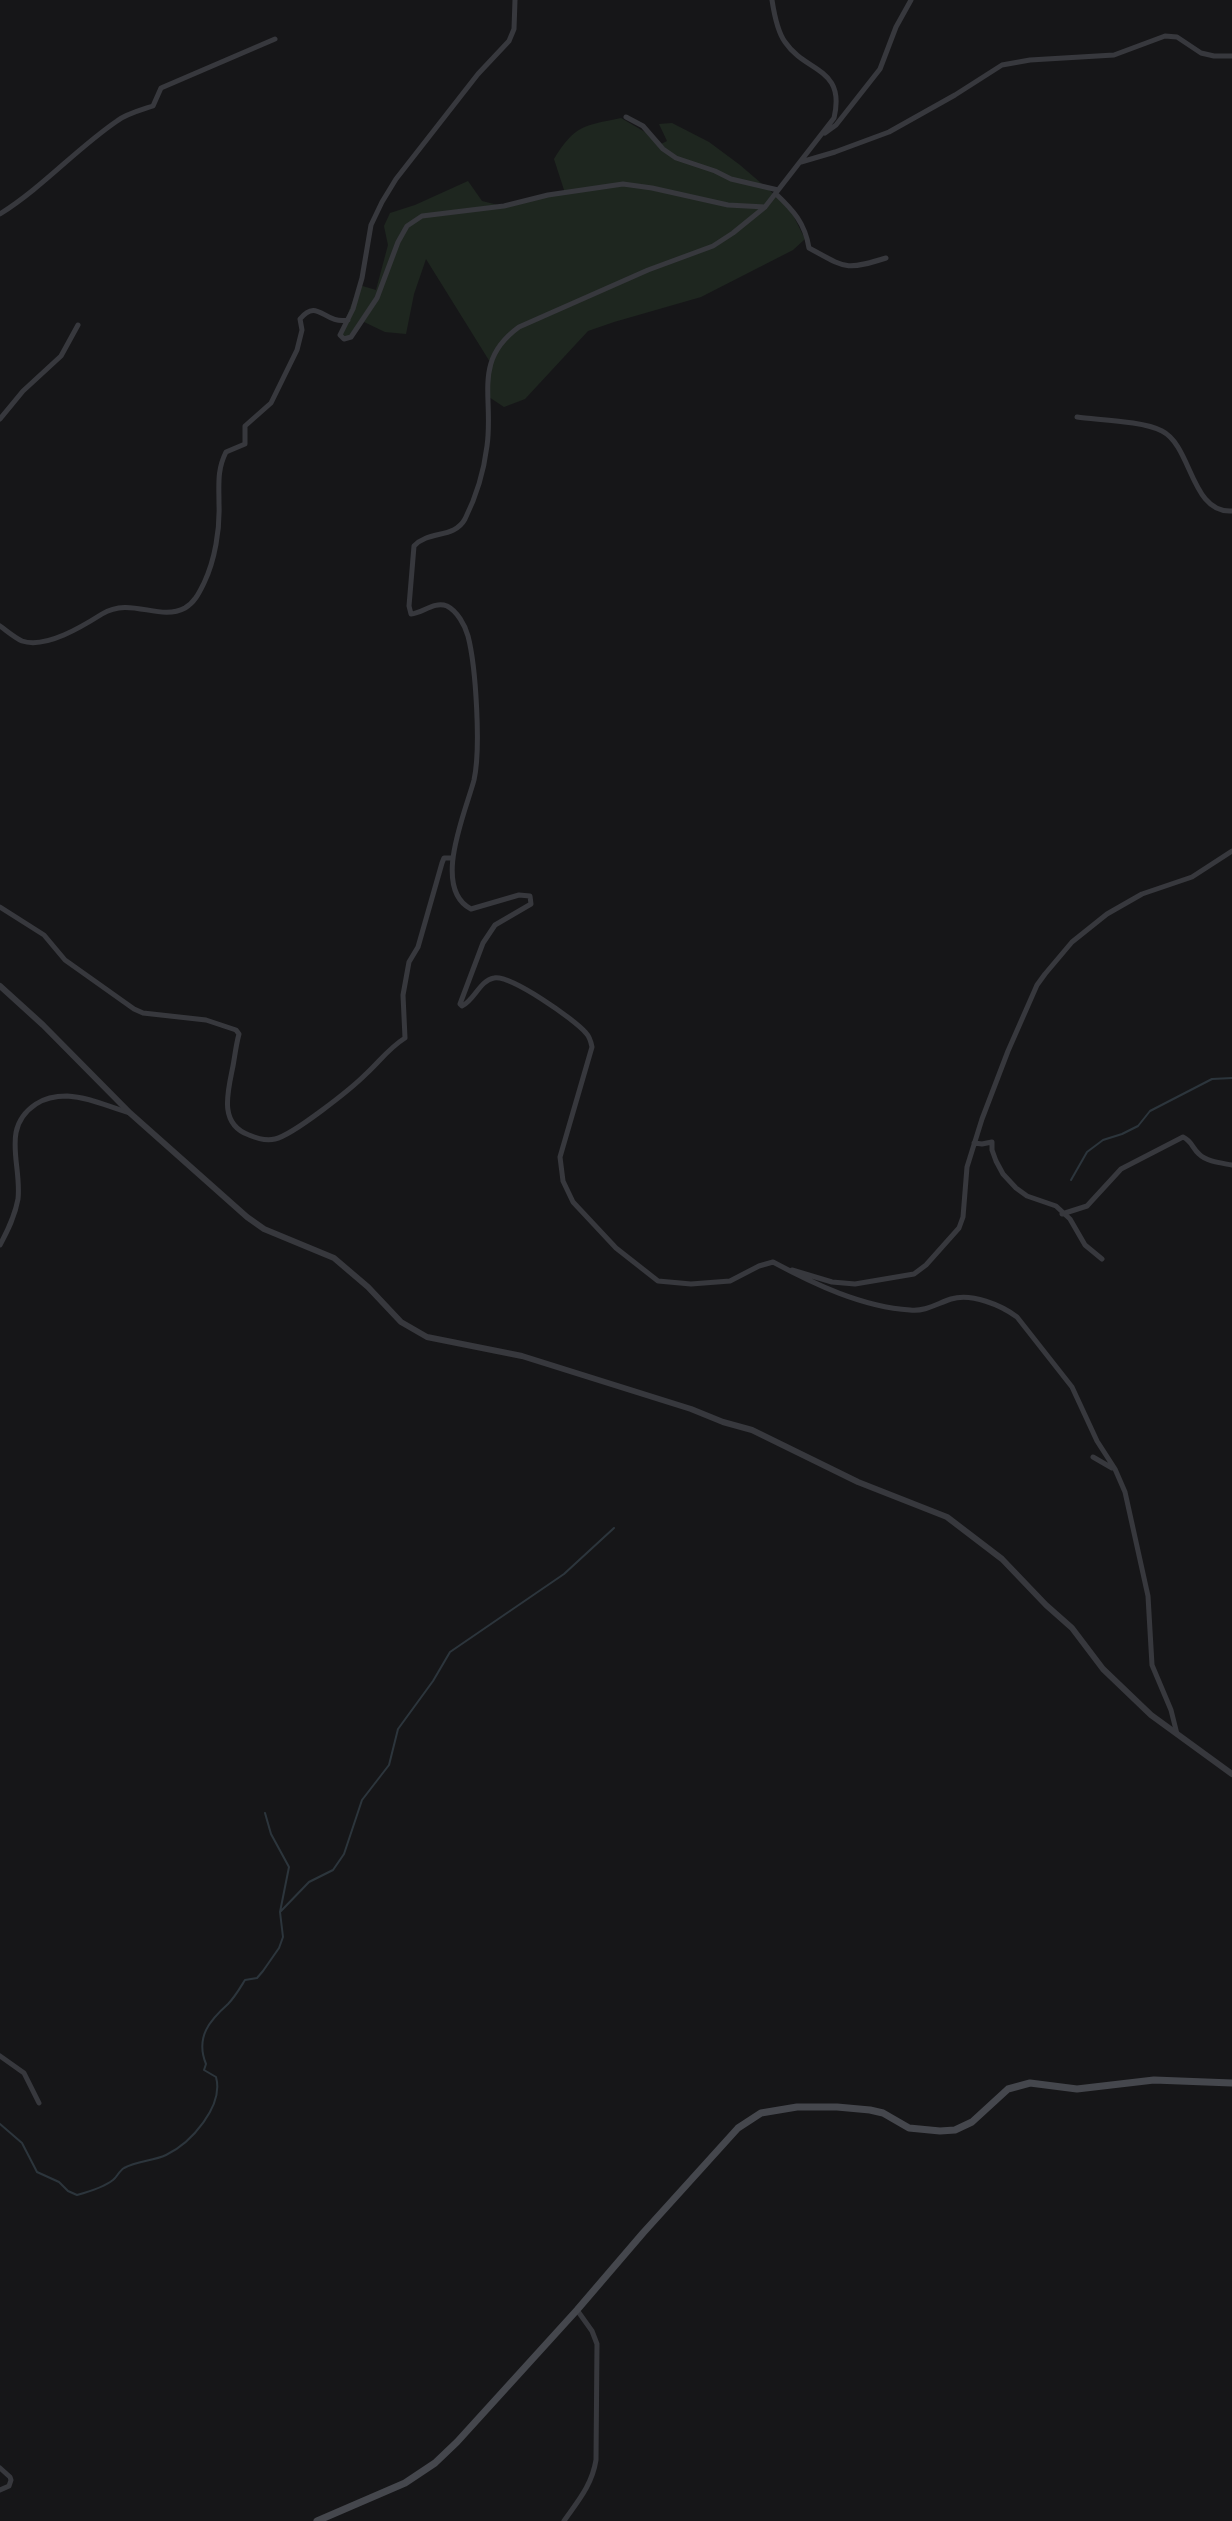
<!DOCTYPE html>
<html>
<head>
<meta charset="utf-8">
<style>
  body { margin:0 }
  canvas { display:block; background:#161618 }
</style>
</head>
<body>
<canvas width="1232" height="2521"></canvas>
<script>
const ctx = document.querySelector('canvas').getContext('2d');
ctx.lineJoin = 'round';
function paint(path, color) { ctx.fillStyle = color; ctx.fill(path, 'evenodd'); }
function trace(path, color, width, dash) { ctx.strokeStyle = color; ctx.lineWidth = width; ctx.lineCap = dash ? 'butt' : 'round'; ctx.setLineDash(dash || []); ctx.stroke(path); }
paint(new Path2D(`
  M621,118L650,135L661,144L667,141L659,124L672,123L709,142L740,165L789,207L805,239L793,250L701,297L614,322L588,331L525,399L504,407L486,395L490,362L426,259L414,294L406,334L385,332L362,321L352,336L344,339L340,334L359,285L376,290L388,245L384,226L390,213L415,205L468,181L482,201L498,205L565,193L554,159C575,125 583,126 621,118Z`), '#1e261f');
trace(new Path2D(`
  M1071,1180L1087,1152L1103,1140L1122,1134L1138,1126L1150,1111L1212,1079L1232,1078
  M281,1911L309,1882L333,1870L344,1854L362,1800L389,1765L398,1729L433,1681L450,1652L564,1574L614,1528
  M0,2124L22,2143L37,2172L59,2182L68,2191L77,2195C88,2192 104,2187 113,2180C117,2177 119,2171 124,2168C137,2161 153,2161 166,2155C191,2143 224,2106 216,2077L204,2070L206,2064C195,2037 210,2020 228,2004C235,1997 240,1988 245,1980L257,1978L263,1971L279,1948L283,1937L280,1912L289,1867L271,1834L265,1813`), '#2c353c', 2);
trace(new Path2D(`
  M515,0L514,29L509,41L478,74L396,179L382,202L371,225L362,278L353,309L340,335L344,339L351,337L377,298L398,242L407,226L422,216L504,206L548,195L623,184L652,188L728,205L765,207
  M772,0C774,13 777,31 785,42C806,73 846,67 834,118L765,207L733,233L713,246L648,270L519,327C472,361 494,397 487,446C484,470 476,497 465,519C454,539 429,530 414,546L409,606L411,614C423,613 434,601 447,606C457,611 465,625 468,636C476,667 481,749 474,780C466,811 431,888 471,909L519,895L530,896L531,904L495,925L483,943L460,1004L462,1006C474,1001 480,980 494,978C511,975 574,1019 586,1033C590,1037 591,1042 592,1047L560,1157L563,1181L573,1202L616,1248L658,1281L691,1284L730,1281L759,1266L773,1262C814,1284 862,1307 910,1310C925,1312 938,1303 951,1299C972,1293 1001,1305 1017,1317L1072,1387L1097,1441L1115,1469L1125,1492L1148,1596L1152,1665L1171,1710L1177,1734
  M626,117L643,126L663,149L676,158L715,171L731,179L778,190
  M825,133L836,125L880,69L896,27L911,0
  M801,162L835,152L889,132L955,95L1002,65L1030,60L1114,55L1165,36L1177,37L1201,53L1214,56H1232
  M776,194C793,210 805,223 809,248C846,268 845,271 886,258
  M0,214C43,187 76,149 117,121C126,114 141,110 153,106L161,88L275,39
  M1077,417C1099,420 1143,421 1162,431C1192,446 1191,514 1232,511
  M0,419L23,391L61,356L78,325
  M0,626C7,631 15,638 22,641C46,649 83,626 102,614C131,596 159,622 185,608C195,602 199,593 204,583C215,560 220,529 219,504C219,484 217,470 226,452L245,444V426L271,403L297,350L302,330L300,319C318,297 324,325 348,320
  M0,907L44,935L65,960L134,1009L143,1013L206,1020L236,1030L239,1034C236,1045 235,1055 233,1066C228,1091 218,1124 249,1135C256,1138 267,1141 275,1139C293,1135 351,1089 366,1074C380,1061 389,1048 405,1038L403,995L409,962L418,947L442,863L444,858H453
  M974,1143L982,1144L992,1142V1150L996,1161L1003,1174L1016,1188L1027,1196L1056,1206L1070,1219L1085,1245L1102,1259
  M1062,1214L1087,1206L1121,1169L1183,1137C1192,1141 1192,1148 1199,1154C1207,1162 1221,1163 1232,1165
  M0,1245C8,1230 15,1216 18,1199C22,1164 0,1128 36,1104C45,1098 55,1096 67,1096C89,1097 109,1107 130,1113
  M792,1270L832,1282L855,1284L914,1274L926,1265L959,1228L963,1217L967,1167L982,1119L1008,1051L1037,985L1045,974L1072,942L1107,914L1142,894L1192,877L1232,851
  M1093,1457L1112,1468
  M0,2056L24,2073L39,2103
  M0,2468L10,2477L11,2480L9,2486L0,2490
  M564,2521C578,2501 592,2485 596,2460L597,2344L592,2331L577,2310`), '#37383d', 5);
trace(new Path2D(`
  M0,986L43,1025L130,1113L247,1217L264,1229L334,1258L368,1287L401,1322L427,1337L522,1356L691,1409L723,1422L752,1430L858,1482L947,1517L1002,1559L1046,1605L1072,1628L1103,1669L1151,1715L1232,1774`), '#37383d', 6);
trace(new Path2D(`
  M317,2521L405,2483L435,2463L457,2442L577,2310L643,2233L738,2128L761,2113L797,2107H837L870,2110L883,2113L909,2128L940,2131L955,2130L972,2122L1008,2089L1030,2083L1077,2089L1154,2080L1232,2083`), '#45474d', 7);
</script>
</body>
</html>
